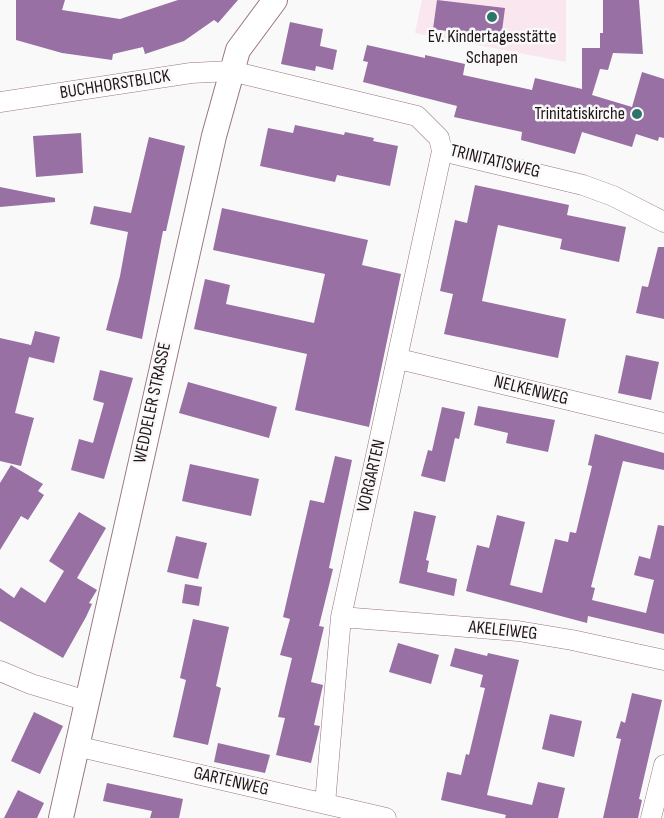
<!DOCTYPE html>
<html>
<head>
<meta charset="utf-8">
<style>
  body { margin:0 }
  canvas { display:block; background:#f9f9f9 }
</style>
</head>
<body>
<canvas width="664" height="818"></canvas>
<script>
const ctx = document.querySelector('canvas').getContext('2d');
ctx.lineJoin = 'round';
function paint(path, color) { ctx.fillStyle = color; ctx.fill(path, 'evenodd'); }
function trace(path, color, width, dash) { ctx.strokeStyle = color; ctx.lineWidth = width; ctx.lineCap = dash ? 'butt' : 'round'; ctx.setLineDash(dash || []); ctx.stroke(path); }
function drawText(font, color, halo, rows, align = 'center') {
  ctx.font = font + ' "Sofia Sans Condensed",sans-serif'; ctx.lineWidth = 5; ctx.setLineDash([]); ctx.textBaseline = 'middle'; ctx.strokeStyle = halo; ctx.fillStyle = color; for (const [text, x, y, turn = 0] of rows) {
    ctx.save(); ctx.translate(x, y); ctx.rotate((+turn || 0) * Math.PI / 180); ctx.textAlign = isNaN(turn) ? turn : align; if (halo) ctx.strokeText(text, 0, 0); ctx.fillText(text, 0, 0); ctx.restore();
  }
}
paint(new Path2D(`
  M422,0H566V62L415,33Z`), '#fae6ee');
paint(new Path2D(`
  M16,0H65L62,10L120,19L178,0H238L218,23L214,20L184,41L145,54L143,47L113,54L112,60L62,53L16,40Z
  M437,0L505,8L501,39L433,29Z
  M603,0H639L643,54L613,53L608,70L600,69L592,95L632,107L642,72L664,79V138L659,137L658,141L636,134L632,147L582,132L575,154L521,140L522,132L454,117L457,106L363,82L368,62L363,61L367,45L425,58V55L465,64L463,75L532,90L535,78L582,89V48H600V33H603Z
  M290,22L323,29L320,46L337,50L333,70L316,66L315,71L281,64Z
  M295,125L344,135L345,132L374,138L373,141L398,146L390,186L337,175L335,182L260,166L268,128L293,133Z
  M81,133L83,173L36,177L33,136Z
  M149,137L185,146L166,231H163L142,339L106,330L120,276L128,232L90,224L94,206L131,213Z
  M475,185L569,205L567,215L626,227L619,262L560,249L562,239L498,225L482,301L566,319L558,358L444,334L453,294L440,291L455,220L467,223Z
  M0,187L55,198V202L0,207Z
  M222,208L368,240L362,265L401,274L369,427L295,410L307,354L194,329L205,279L230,285L226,304L314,323L325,274L213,250Z
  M658,247H664V319L636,313L642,286L648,287Z
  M35,331L60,337L54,363L29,357L15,413L34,418L21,466L0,461V338L31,345Z
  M626,355L659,362L651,400L618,393Z
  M100,370L133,378L104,479L71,470L79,439L93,443L104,403L93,400Z
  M188,382L277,407L269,438L179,413Z
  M478,406L555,420L548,452L506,443L508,433L474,425Z
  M442,407L465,412L459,439L455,438L445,482L421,476L428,450L432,451Z
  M595,434L664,453V470L623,461L591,587L595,588L592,600L646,613L654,580L634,575L639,556L650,559L658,525L664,526V634L588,616L587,623L466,591L477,545L489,548L497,515L525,522L510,585L542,593L555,539L568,542L570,532L576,533L592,466L588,465Z
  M335,456L352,460L329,568L333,569L319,626L324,627L311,682L323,685L314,725L320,726L311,763L276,755L285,718L278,717L292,658L280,655L290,619L283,617L310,500L324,503Z
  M190,464L259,479L251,516L182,501Z
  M11,465L43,484L38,491L44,495L28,520L21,516L0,550V483Z
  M414,511L436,516L426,560L429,561L427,572L457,579L454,596L399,583Z
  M79,512L106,528L77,578L97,590L89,603L92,604L86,617L63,658L0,621V588L14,598L21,587L45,603L64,571L49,561Z
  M176,536L207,543L198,579L167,572Z
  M185,584L202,587L199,606L182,603Z
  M193,619L229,627L216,686L221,688L208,745L173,737L186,680L180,678Z
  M398,643L439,655L431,684L389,672Z
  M455,648L487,656L488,653L519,660L487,795L532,805L538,782L565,788L558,818H505L506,815L441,800L447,772L461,775L466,754L469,755L485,688L480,687L483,675L450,666Z
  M632,693L662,700L639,799L642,800L638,818H603L621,739L616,738L621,721L625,723Z
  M34,712L63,726L40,774L11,761Z
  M550,714L582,721L574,757L542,749Z
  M218,743L270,755L265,773L214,762Z
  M107,783L183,799L179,818H150L152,811L103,801Z
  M18,790L44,803L37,818H4Z`), '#9870a3');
const minor = new Path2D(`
  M0,102L191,73L231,71L417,116L439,138L442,151L583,185L613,196L664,222
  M399,359L664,423
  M341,617L518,631L572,640L664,660
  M0,671L31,684L87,701
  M76,746L386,818
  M325,804L341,617L442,151
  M651,818L664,765`);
const tertiary = new Path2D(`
  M61,818L214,136L238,50L275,0`);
trace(minor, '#9a7584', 21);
trace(tertiary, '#9a7584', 26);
trace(minor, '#fff', 20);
trace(tertiary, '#fff', 24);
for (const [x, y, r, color] of [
  [492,17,6,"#2d746a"],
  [637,114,6,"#2d746a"]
]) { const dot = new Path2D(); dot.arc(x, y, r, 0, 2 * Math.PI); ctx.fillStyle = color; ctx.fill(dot); trace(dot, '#f9f9f9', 2); }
drawText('18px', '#211419', '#f9f9f9', [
  ["Ev. Kindertagesstätte",492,37],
  ["Schapen",492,58],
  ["Trinitatiskirche",625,114,"right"]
]);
drawText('18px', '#211419', '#f9f9f9', [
  ["BUCHHORSTBLICK",115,85,-9],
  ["TRINITATISWEG",495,162,14],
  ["NELKENWEG",531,391,14],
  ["WEDDELER STRASSE",153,403,-78],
  ["VORGARTEN",372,476,-77],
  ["AKELEIWEG",503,631,6],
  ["GARTENWEG",231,782,13]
]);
</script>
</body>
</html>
